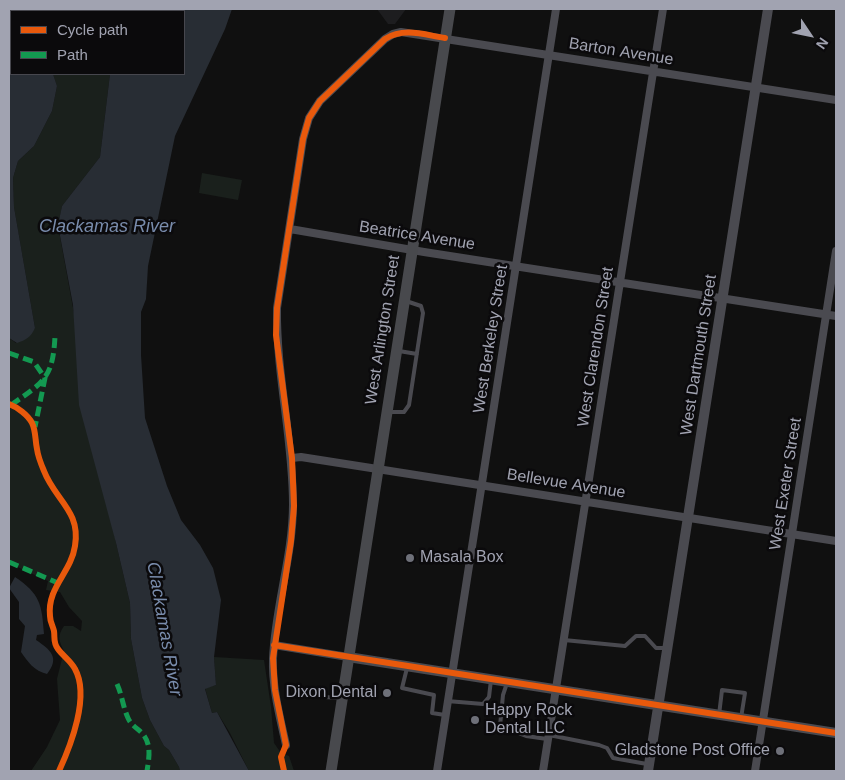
<!DOCTYPE html>
<html>
<head>
<meta charset="utf-8">
<style>
  body { margin:0 }
  #map { position:relative; width:845px; height:780px; overflow:hidden; background:#101010; font-family:Helvetica,sans-serif }
  canvas { display:block }
  .frame { position:absolute; inset:0; border:10px solid #a1a3b1; pointer-events:none }
  .legend { position:absolute; left:10px; top:10px; width:175px; height:65px; box-sizing:border-box; background:#0b0a0c; border:1px solid #47474e; margin:0; padding:6px 9px; list-style:none; font-size:15px; color:#a1a3b1 }
  .legend li { display:flex; align-items:center; gap:10px; height:25px }
  .legend b { width:25px; border:1px solid #47474e }
  .north { position:absolute; left:785px; top:10px; width:50px; height:50px; -webkit-text-stroke:4px #0b0a0c; paint-order:stroke; rotate:124deg; font-size:14px; font-weight:700; line-height:20px; text-align:center; color:#a1a3b1 }
  .north::after { content:''; display:block; margin:auto; width:18px; height:22px; background:#a1a3b1; clip-path:polygon(50% 0,100% 100%,50% 72%,0 100%) }
</style>
</head>
<body>
<div id="map">
<canvas width="845" height="780"></canvas>
<div class="frame"></div>
<ul class="legend">
<li><b style="height:6px;background:#e8590c"></b>Cycle path</li>
<li><b style="height:6px;background:#139951"></b>Path</li>
</ul>
<div class="north">N</div>
</div>
<script>
const ctx = document.querySelector('canvas').getContext('2d');
ctx.lineJoin = 'round';
function paint(path, color) { ctx.fillStyle = color; ctx.fill(path, 'evenodd'); }
function trace(path, color, width, dash) { ctx.strokeStyle = color; ctx.lineWidth = width; ctx.lineCap = dash ? 'butt' : 'round'; ctx.setLineDash(dash || []); ctx.stroke(path); }
function drawText(font, color, halo, rows, align = 'center') {
  ctx.font = font + ' Helvetica,sans-serif'; ctx.lineWidth = 5; ctx.setLineDash([]); ctx.textBaseline = 'middle'; ctx.strokeStyle = halo; ctx.fillStyle = color; for (const [text, x, y, turn = 0] of rows) {
    ctx.save(); ctx.translate(x, y); ctx.rotate((+turn || 0) * Math.PI / 180); ctx.textAlign = isNaN(turn) ? turn : align; if (halo) ctx.strokeText(text, 0, 0); ctx.fillText(text, 0, 0); ctx.restore();
  }
}
paint(new Path2D(`
  M377,9H406L395,24H388Z`), '#1d1d1f');
paint(new Path2D(`
  M53,74H110L100,157L62,206L58,226L116,543L130,603L131,639L142,698L150,720L164,746L169,750L179,767L180,771H31L47,747L60,720L57,679L64,651C59,641 57,636 64,626H73L81,631L82,621L69,607L60,592L46,590L48,581L9,563V338L16,343L35,328L14,207L13,178L18,161L34,146L52,111L57,86Z
  M202,173L242,180L238,200L199,193Z
  M214,657L264,660L271,707L274,743L281,753L289,756L294,771H249L230,733L217,712L212,713L205,688L216,685Z`), '#1a201c');
paint(new Path2D(`
  M9,9H66V11H11V74H53L57,86L52,111L34,146L18,161L13,178L14,207L35,328C31,337 26,340 17,343L9,338Z
  M118,9H232L225,29L175,136L148,266L146,299L141,312V355L145,418L167,486L181,520L200,545L213,568L221,600L214,657L216,685L205,689L212,713L217,712L249,771H180L179,767L169,750L164,746L150,720L142,698L131,639L130,603L116,543L79,405L73,305L58,225L62,206L100,157L110,74H184V11H118Z
  M15,577C40,594 42,604 44,634L37,635L36,640C51,650 60,658 47,674C34,671 28,662 21,652L25,626L19,619V602L9,588Z`), '#282d34');
trace(new Path2D(`
  M399,351L417,354
  M390,412H404L409,405L423,313L421,306L406,301
  M564,640L625,646L636,636H645L656,648H667
  M407,668L402,688L434,695L432,713L445,715
  M507,683L503,695L500,726L526,736L547,739
  M324,697L341,698
  M447,701L483,704L489,697L491,680
  M719,715L722,690L745,693L741,718
  M549,735L599,745L607,748L613,758L647,764`), '#4a4a50', 4);
trace(new Path2D(`
  M290,229L424,252L836,316
  M292,458L301,457L836,541
  M274,645L348,657
  M286,745C280,717 272,688 273,659C275,607 293,556 293,504C293,438 276,374 277,308L303,139L309,118L320,101L385,39L393,34L401,32L836,100
  M437,771L556,9
  M543,771L663,9
  M755,771L836,251`), '#4a4a50', 8);
trace(new Path2D(`
  M348,657L836,733
  M648,771L768,9`), '#4a4a50', 10);
trace(new Path2D(`
  M331,771L450,9`), '#48494d', 11);
trace(new Path2D(`
  M9,353L34,362L45,378L35,427
  M11,405C44,382 53,378 55,336
  M9,562L58,583
  M117,684C122,695 123,707 128,718C131,725 137,728 142,733C152,744 149,758 147,771`), '#139951', 5, [10, 5]);
trace(new Path2D(`
  M9,404C17,407 28,415 32,423C36,431 35,440 37,449C38,457 41,464 44,471C55,500 81,511 75,546C71,573 47,587 50,616C50,622 53,626 54,631C55,638 53,643 58,649C63,656 71,661 75,669C90,696 71,745 59,771
  M274,645L836,733
  M284,771L281,757L286,745L275,690L273,658L291,541L294,506L292,458L276,335L277,308L303,139L309,118L320,101L385,39C404,27 425,35 445,38`), '#e8590c', 6);
for (const [x, y, r, color] of [
  [410,558,5,"#6e7079"],
  [387,693,5,"#6e7079"],
  [475,720,5,"#6e7079"],
  [780,751,5,"#6e7079"]
]) { const dot = new Path2D(); dot.arc(x, y, r, 0, 2 * Math.PI); ctx.fillStyle = color; ctx.fill(dot); trace(dot, '#0b0a0c', 2); }
drawText('16px', '#a1a3b1', '#0b0a0c', [
  ["Barton Avenue",621,52,9],
  ["Beatrice Avenue",417,236,9],
  ["West Arlington Street",383,330,-81],
  ["West Berkeley Street",491,339,-81],
  ["West Clarendon Street",596,347,-81],
  ["West Dartmouth Street",699,355,-81],
  ["Bellevue Avenue",566,484,9],
  ["West Exeter Street",786,484,-81]
]);
drawText('16px', '#a1a3b1', '#0b0a0c', [
  ["Masala Box",420,558],
  ["Dixon Dental",377,693,"right"],
  ["Happy Rock",485,711],
  ["Dental LLC",485,729],
  ["Gladstone Post Office",770,751,"right"]
], 'left');
drawText('italic 18px', '#798cac', '#0b0a0c', [
  ["Clackamas River",107,227],
  ["Clackamas River",164,629,80]
]);
</script>
</body>
</html>
